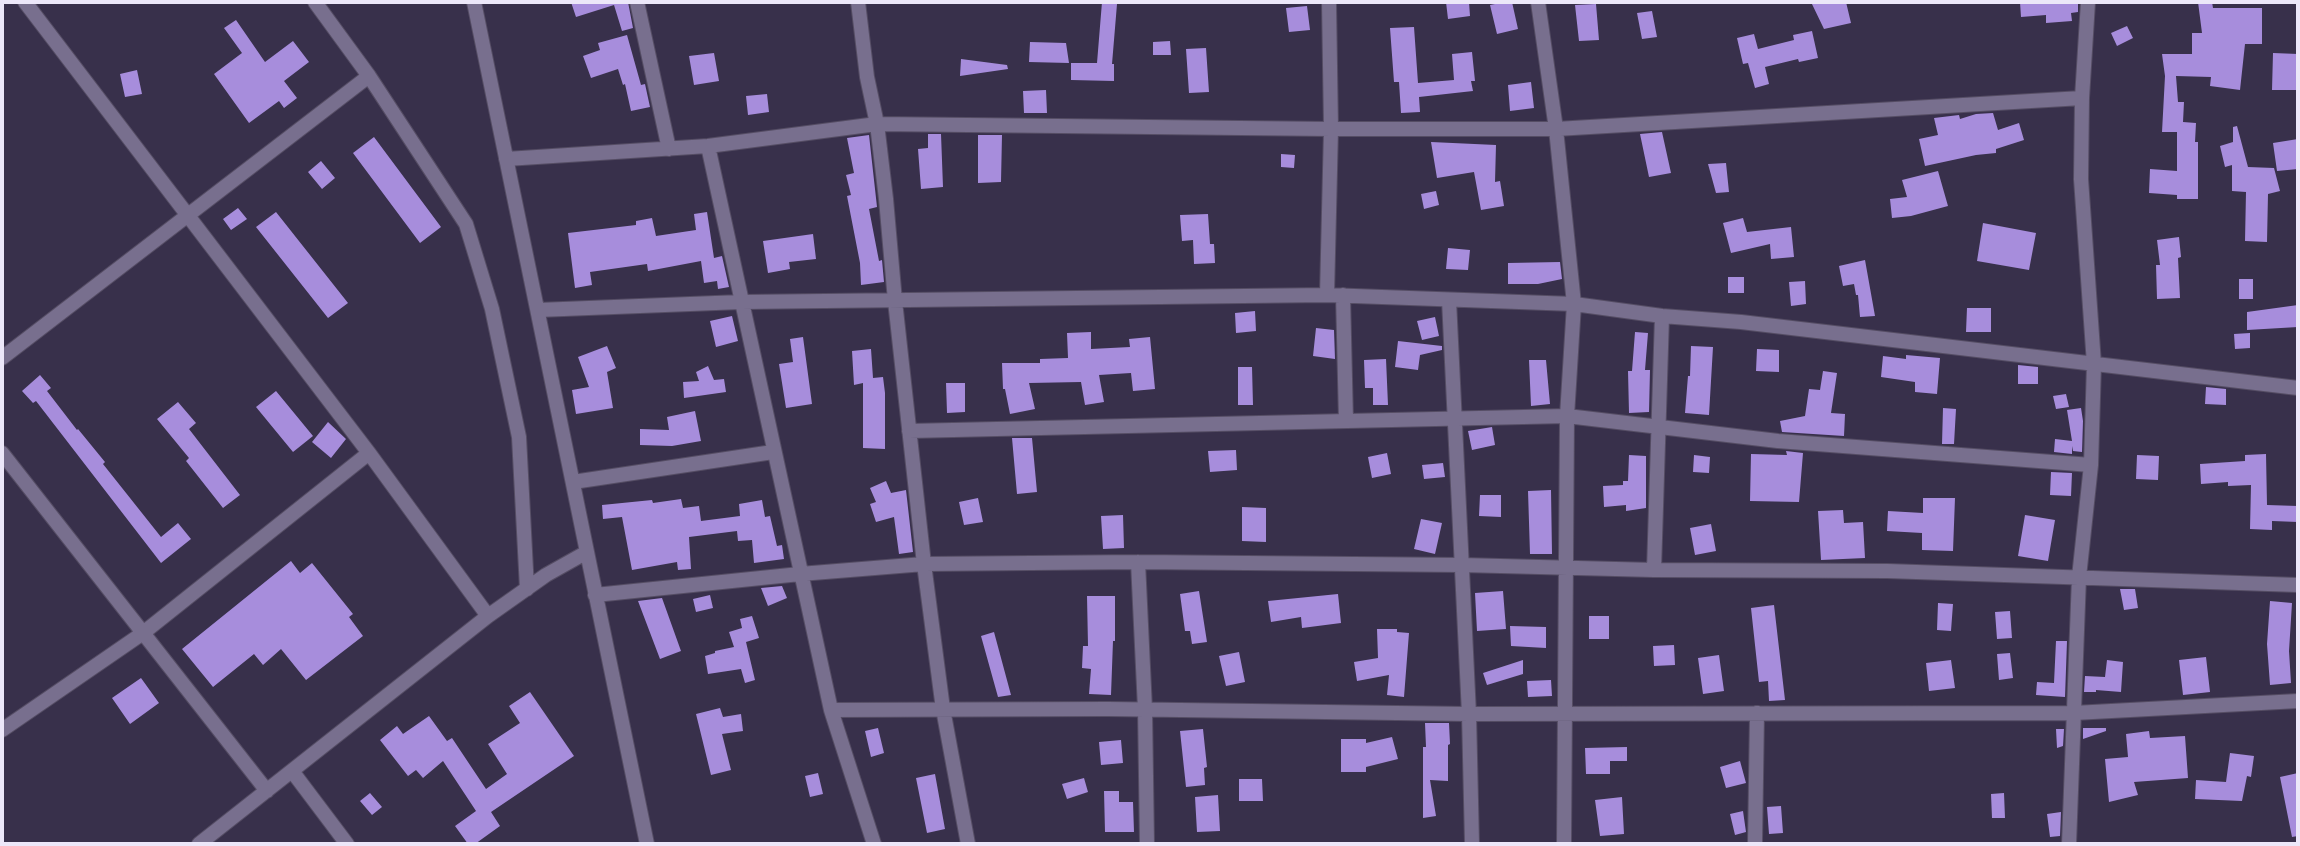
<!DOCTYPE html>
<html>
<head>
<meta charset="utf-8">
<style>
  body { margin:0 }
  #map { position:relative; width:2300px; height:846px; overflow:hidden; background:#38304b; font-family:"Source Sans 3",sans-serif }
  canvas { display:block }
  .frame { position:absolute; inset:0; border:4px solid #ece7f9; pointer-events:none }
</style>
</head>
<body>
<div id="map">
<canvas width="2300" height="846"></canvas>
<div class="frame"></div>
</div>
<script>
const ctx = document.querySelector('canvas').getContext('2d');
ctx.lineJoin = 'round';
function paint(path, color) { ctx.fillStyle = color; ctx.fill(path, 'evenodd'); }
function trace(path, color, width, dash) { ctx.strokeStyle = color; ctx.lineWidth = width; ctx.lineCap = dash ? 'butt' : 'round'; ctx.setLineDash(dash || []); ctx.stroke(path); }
paint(new Path2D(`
  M571,2H628L633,28L622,31L614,5L576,17Z
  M1102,2L1117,4L1112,64H1114V81L1071,80V63H1097Z
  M1446,2H1469L1470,16L1448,19Z
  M1505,2H1512L1518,29L1497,34L1490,5Z
  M1811,2H1846L1851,23L1824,29Z
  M2020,2H2078V12L2071,13L2072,21L2046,23V15L2021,17Z
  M2198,2H2212L2213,8H2262V44H2245L2240,90L2210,86L2211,77L2176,76L2178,102H2184L2183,122L2196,123L2195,142H2198V199H2177V195L2149,193L2150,169L2177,171V132H2162L2165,76L2162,54H2192V33H2202Z
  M1596,4L1599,40L1579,41L1575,5Z
  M1307,6L1310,30L1289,32L1286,8Z
  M1652,11L1657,37L1642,39L1637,13Z
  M236,20L265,62L293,41L309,62L284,81L297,98L284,108L279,101L249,123L214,74L242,53L224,28Z
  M2127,26L2133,38L2117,46L2111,33Z
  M1414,27L1418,83L1454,80L1452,54L1472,52L1475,81H1471L1473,91L1419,97L1420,112L1401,113L1399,82H1394L1390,28Z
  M1812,31L1818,58L1799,62L1798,59L1765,67L1769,84L1755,88L1748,63L1743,64L1737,38L1754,34L1758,49L1794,40L1793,35Z
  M627,35L641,85L645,84L650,107L631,111L625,84L623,85L618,69L591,78L583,56L600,50L598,43Z
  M1170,41L1171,55H1153V42Z
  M1030,42L1066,43L1069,63L1029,62Z
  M1206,48L1209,92L1189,93L1186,49Z
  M714,53L719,81L694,85L689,56Z
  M2273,53L2298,54V90H2272Z
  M961,59L1007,65L1008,69L960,76Z
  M137,70L142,94L125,97L120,74Z
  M1531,82L1534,108L1510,111L1508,85Z
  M1046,90L1047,113H1024L1023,91Z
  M767,94L769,112L748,115L746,96Z
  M1993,113L1998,130L2019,123L2024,140L1996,149V153L1976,155L1925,166L1919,139L1938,135L1934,118L1959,115L1960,119L1976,114Z
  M2237,126L2248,167L2274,168L2280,191L2268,194L2267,242L2245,241L2246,192L2232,191V165L2225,167L2220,146L2233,142V127Z
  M1662,132L1671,173L1649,177L1640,134Z
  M928,134H941L943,187L921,189L918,149L928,148Z
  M869,135L877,207L869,209L879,261L882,260L884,282L861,285L860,263L847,196L851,195L846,175L854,173L847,138Z
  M978,135H1002L1001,182L978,183Z
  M374,137L441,227L420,243L353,153Z
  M2298,139V169L2277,171L2273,143Z
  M1431,142L1496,145L1495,182L1500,181L1504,206L1481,210L1474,172L1437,178Z
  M1281,154L1295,155L1294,168L1281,167Z
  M321,161L335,178L322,189L308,172Z
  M1726,163L1729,192L1716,193L1708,164Z
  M1938,171L1948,206L1911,216L1892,218L1890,199L1907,197L1902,180Z
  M1436,191L1439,205L1424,209L1421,194Z
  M238,208L247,219L231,230L223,219Z
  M276,212L348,303L328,318L256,227Z
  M707,212L714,258L722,256L729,287L718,289L717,281L704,283L701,261L648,271L647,264L590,272L592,285L575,288L568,233L636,225V221L652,218L656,236L696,230L694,214Z
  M1208,214L1210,244H1214L1215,263L1194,264L1193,240L1182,241L1180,215Z
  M1743,218L1747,232L1791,227L1794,257L1771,259L1770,244L1731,253L1723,223Z
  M1983,223L2036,233L2029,270L1977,261Z
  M813,234L816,259L789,262L790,269L768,273L763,241Z
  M2179,237L2181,257L2178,258L2180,298L2157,299L2156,265H2160L2157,240Z
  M1448,248L1470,250L1468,270L1446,269Z
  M1865,260L1875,316L1860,317L1858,295H1856L1854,284L1843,286L1839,266Z
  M1560,262L1562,279L1538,284H1508V263Z
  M1728,277H1744V293H1728Z
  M2239,279H2253V299H2239Z
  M1805,281L1806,304L1791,306L1789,282Z
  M2298,305V327L2247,330V312Z
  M1967,308H1991V332H1966Z
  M1255,311L1256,331L1236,333L1235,313Z
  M732,316L738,341L716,347L710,321Z
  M1435,317L1439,336L1422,340L1417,321Z
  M1316,328L1334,330L1335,359L1313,356Z
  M1091,332V349L1130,347L1129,339L1150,337L1155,389L1133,391L1131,373L1099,375L1104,402L1085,405L1081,382L1029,383L1035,409L1010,414L1005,389H1003L1002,363H1040V359L1068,358L1067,333Z
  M1635,332L1648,333L1645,370H1650L1649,412L1629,413L1628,371H1632Z
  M2250,333V348L2235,349L2234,334Z
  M803,337L812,404L786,408L779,364L793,362L790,339Z
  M1398,341L1442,346V350L1420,355L1418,370L1395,367Z
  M607,346L616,368L607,372L613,408L576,414L572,390L589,387L578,357Z
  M1691,346L1713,347L1709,415L1685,413L1688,376H1690Z
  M871,349L873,378L883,377L885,393V449L863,448V383L854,385L852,351Z
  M1757,349L1779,350V372L1756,371Z
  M1906,355L1940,358L1937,394L1915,392V382L1881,377L1883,356L1906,359Z
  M1386,359L1388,405H1373V388H1365L1364,360Z
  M1529,360H1546L1550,404L1531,406Z
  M2018,365L2038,367V384H2018Z
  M708,366L714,380L724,379L726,392L684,398L683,382L699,381L696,372Z
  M1238,367H1252L1253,405H1238Z
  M1823,371L1837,373L1831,413L1845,414L1844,436L1782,432L1780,421L1805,416L1809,389L1820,390Z
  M40,375L51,388L47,391L77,430L78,429L105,462L103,464L161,537L178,523L191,539L161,563L36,401L33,403L22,391Z
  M946,383H965V412L947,413Z
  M2206,387L2226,389V405L2205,404Z
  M276,391L313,436L293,452L256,407Z
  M2066,394L2069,407L2056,409L2053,396Z
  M178,402L196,423L189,429L240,495L223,508L186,461L189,458L157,419Z
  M1943,408L1956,409L1954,444H1942Z
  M2081,408L2083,421L2082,452L2073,451L2072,446V454L2054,452L2055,439L2072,441L2067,410Z
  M695,411L701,441L672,446L640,445V429L669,430L667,417Z
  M328,422L346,439L331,458L312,442Z
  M1492,427L1495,445L1472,450L1468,431Z
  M1012,438H1032L1037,492L1017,494Z
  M1236,450L1237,470L1210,472L1208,451Z
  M1786,451L1803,453L1799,502L1750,501L1751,454L1787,455Z
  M1387,453L1391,474L1372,478L1368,457Z
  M2266,454L2267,505L2298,506V522L2272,521V530L2250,529L2251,485L2228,486V482L2201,484L2200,464L2245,461V455Z
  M1629,455L1646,456V508L1626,511V505L1604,507L1603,486L1623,485V481H1628Z
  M1694,455L1710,457L1709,473L1693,472Z
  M2137,455L2159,456L2158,480L2136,479Z
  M1443,463L1445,477L1424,479L1422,465Z
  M2051,472L2072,473L2071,496L2050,495Z
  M886,481L891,493L906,490L913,552L899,554L894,517L876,522L870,504L876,502L870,488Z
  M1551,490L1552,554H1530L1528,491Z
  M1480,495H1501V517L1479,516Z
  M978,498L983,522L964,525L959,502Z
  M1923,498H1955L1953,551L1922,550V533L1887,531L1888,511L1923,513Z
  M681,499L683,508L699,506L701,521L740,516L739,504L762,500L765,517L770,516L777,546L782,545L784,559L754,563L752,540L738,541L737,531L689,537L691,569L678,570L677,562L632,570L622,517L603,519L602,505L652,500L653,503Z
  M1242,507L1266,508V542L1242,541Z
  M1843,510L1844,523L1863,522L1865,558L1821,560L1818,511Z
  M1123,515L1124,548L1103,549L1101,516Z
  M2025,515L2055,520L2048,561L2018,556Z
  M1421,519L1442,523L1435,554L1414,549Z
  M1711,524L1716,551L1695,555L1690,528Z
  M291,561L300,573L312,563L353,614L349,617L363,636L306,680L281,649L263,665L254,654L213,687L182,649Z
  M782,586L787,598L768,606L761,588Z
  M2120,589H2135L2138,608L2124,610Z
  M1199,591L1207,642L1192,644L1190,631H1185L1180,594Z
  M1503,591L1506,629L1477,631L1475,593Z
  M1338,594L1341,623L1302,628L1301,617L1271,622L1268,601Z
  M710,595L713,608L696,612L693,599Z
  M1087,596H1115V641H1113L1111,695L1089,694L1091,669L1082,668L1083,646H1088Z
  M662,598L681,651L660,659L638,601Z
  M2270,601L2292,603L2289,651L2291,683L2270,685L2267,644Z
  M1938,603L1953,604L1951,631L1937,630Z
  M1774,605L1785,700L1769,701L1768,681L1759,682L1751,608Z
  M2010,611L2012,638L1997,639L1995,612Z
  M752,616L759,638L746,642L755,680L745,683L741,669L708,674L705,656L715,653V651L734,647L729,632L742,628L740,619Z
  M1589,616H1609V639H1589Z
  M1510,626L1546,627V648L1511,646Z
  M1377,629H1397V632L1409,633L1404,697L1387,695L1389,675L1357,681L1354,662L1378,658Z
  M994,632L1011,695L998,697L981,636Z
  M2056,641H2067L2065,697L2036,695L2037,682L2054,683Z
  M1674,645L1675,665L1654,666L1653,646Z
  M1239,652L1245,682L1226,686L1219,656Z
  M2010,653L2013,678L1999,680L1997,654Z
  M1719,655L1724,691L1703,694L1698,658Z
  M2206,657L2210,692L2183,695L2179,660Z
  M1523,660V674L1487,685L1483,673Z
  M1951,660L1955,688L1929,691L1926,663Z
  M2107,660L2123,662L2121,692L2096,690V692H2084L2085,676L2105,677Z
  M141,678L159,703L130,724L112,698Z
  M1551,680L1552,696L1528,697L1527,681Z
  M530,692L574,756L491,812L500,826L475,844H468L455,826L476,811L443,761L423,778L416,770L408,776L380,740L397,726L403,734L429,716L447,741L452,738L486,789L507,774L488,744L520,723L509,706Z
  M720,708L723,717L741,714L743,731L722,734L731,770L711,775L696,714Z
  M1425,723H1449L1450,744L1448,745V781L1430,780L1436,816L1423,818V747H1426Z
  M878,728L884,753L871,757L865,731Z
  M2083,728H2106V731L2083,739Z
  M1203,729L1207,767L1204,768L1205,785L1186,787L1180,731Z
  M2056,729H2064L2063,746L2057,748Z
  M2149,731L2150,738L2185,736L2188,778L2134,782L2138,795L2109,802L2105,759L2128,757L2126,734Z
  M1392,737L1398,759L1366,767V772H1341V739H1366V743Z
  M1121,740L1123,763L1101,765L1099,742Z
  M1627,747V761H1610V774H1586L1585,748Z
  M2230,753L2254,756L2251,777L2247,776L2242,801L2195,799L2196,780L2226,782Z
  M1740,761L1746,783L1726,788L1720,767Z
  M818,773L823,794L810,797L805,776Z
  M2298,773V836L2292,837L2280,777Z
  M935,774L945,829L927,833L916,778Z
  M1084,778L1088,792L1067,799L1062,784Z
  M1239,779H1262L1263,801H1239Z
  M1104,791H1119V802H1133L1134,832H1105Z
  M370,793L382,807L372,815L360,801Z
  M2004,793L2005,818H1992L1991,794Z
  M1218,795L1220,831L1197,832L1195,797Z
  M1622,797L1624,834L1600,836L1595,800Z
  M1781,806L1783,833L1769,834L1767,807Z
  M1743,811L1746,832L1735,835L1730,814Z
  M2061,812L2060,836L2050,837L2047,814Z`), '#a78ddc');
const street = new Path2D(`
  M25,2L369,453L488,616
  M315,2L369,76L466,224L492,309L519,437L527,589
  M474,2L647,844
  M637,2L669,149
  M858,2L867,77L877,124L886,199L895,301L924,564L943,709L968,844
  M1538,2L1556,129L1574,304L1567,416L1564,844
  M708,146L831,710L874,844
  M506,159L708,146L877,124L1331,129H1556L2082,98
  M1327,295L1331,129L1329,2
  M1343,295L1346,421
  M1449,300L1469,714L1472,844
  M538,310L741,302L1327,295L1574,304L1662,316L1741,322L2298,388
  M2,358L369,76
  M909,431L1567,416L1778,441L2091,465
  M2,453L267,791
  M573,482L773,452
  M1138,562L1145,709L1147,844
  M1654,570L1662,316
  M595,595L800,574L924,564L1138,562L1462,565L1654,570L1887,571L2298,585
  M831,710L1108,709L1469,714L2074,713L2298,701
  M2,730L143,633L369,453
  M292,771L347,844
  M199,844L488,616L546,575L587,552
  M1755,844L1757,713
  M2069,844L2079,577L2091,465L2094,364L2081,179L2082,98L2088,2`);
trace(street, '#554d64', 16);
trace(street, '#786f8e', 14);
</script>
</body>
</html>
